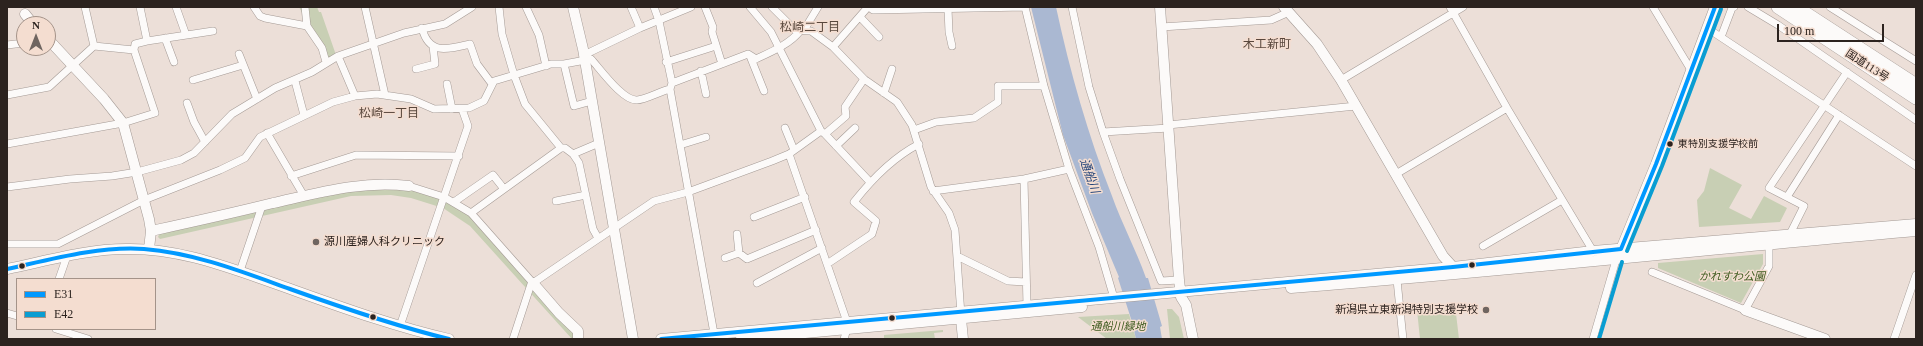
<!DOCTYPE html>
<html>
<head>
<meta charset="utf-8">
<style>
  body { margin:0 }
  #map { position:relative; width:1923px; height:346px; overflow:hidden; background:#ecdfd8; font-family:"Times New Roman",serif }
  canvas { display:block }
  .frame { position:absolute; inset:0; border:8px solid #2c231f; pointer-events:none }
  .legend { position:absolute; left:16px; top:278px; width:140px; height:52px; box-sizing:border-box; background:#f4ddd0; border:1px solid #a49389; margin:0; padding:5px 7px; list-style:none; font-size:12px; color:#2c231f }
  .legend li { display:flex; align-items:center; gap:8px; height:20px }
  .legend b { width:20px; border:1px solid #a49389 }
  .north { position:absolute; left:16px; top:16px; width:40px; height:40px; box-sizing:border-box; background:#f4ddd0; border:1px solid #a49389; border-radius:50%; rotate:0deg; font-size:11px; font-weight:700; line-height:16px; text-align:center; color:#2c231f }
  .north::after { content:''; display:block; margin:auto; width:14px; height:18px; background:#6f6560; clip-path:polygon(50% 0,100% 100%,50% 72%,0 100%) }
  .scale { position:absolute; left:1777px; top:24px; width:107px; height:18px; box-sizing:border-box; border:2px solid #2c231f; border-top:0; padding-left:5px; font-size:12px; line-height:14px; white-space:nowrap; color:#2c231f; -webkit-text-stroke:3px #f4ddd0; paint-order:stroke }
</style>
</head>
<body>
<div id="map">
<canvas width="1923" height="346"></canvas>
<div class="frame"></div>
<ul class="legend">
<li><b style="height:5px;background:#09f"></b>E31</li>
<li><b style="height:5px;background:#099dd2"></b>E42</li>
</ul>
<div class="north">N</div>
<div class="scale">100 m</div>
</div>
<script>
const ctx = document.querySelector('canvas').getContext('2d');
ctx.lineJoin = 'round';
function paint(path, color) { ctx.fillStyle = color; ctx.fill(path, 'evenodd'); }
function trace(path, color, width, dash) { ctx.strokeStyle = color; ctx.lineWidth = width; ctx.lineCap = dash ? 'butt' : 'round'; ctx.setLineDash(dash || []); ctx.stroke(path); }
function drawText(font, color, halo, rows, align = 'center') {
  ctx.font = font + ' "Times New Roman","Noto Sans JP",serif'; ctx.lineWidth = 3; ctx.setLineDash([]); ctx.textBaseline = 'middle'; ctx.strokeStyle = halo; ctx.fillStyle = color; for (const [text, x, y, turn = 0] of rows) {
    ctx.save(); ctx.translate(x, y); ctx.rotate((+turn || 0) * Math.PI / 180); ctx.textAlign = isNaN(turn) ? turn : align; if (halo) ctx.strokeText(text, 0, 0); ctx.fillText(text, 0, 0); ctx.restore();
  }
}
paint(new Path2D(`
  M299,7H317L319,12H321L336,55L328,60Z
  M1710,168L1742,185L1729,208L1751,219L1764,196L1787,208L1780,222L1699,227L1697,200L1704,191Z
  M396,186L439,197L467,214L572,328L575,339H572L470,226L443,208L411,198L391,195L351,196L160,239L158,237L160,232L338,191Z
  M1763,254V264L1741,303L1658,268V263Z
  M1455,305L1459,339H1420L1417,310Z
  M1167,309H1172L1179,317L1184,339H1170Z
  M1129,314L1136,339H1107L1078,317Z
  M943,330V332L934,333L935,339H884V335Z`), '#c8cfb4');
paint(new Path2D(`
  M1031,7H1056C1070,72 1088,135 1112,196C1122,224 1136,250 1146,278H1148L1162,326L1160,327L1162,339H1136L1132,322L1118,278L1119,277L1092,213L1063,135Z`), '#aab8d2');
const street = new Path2D(`
  M176,7L186,35
  M254,7L260,16L265,18L307,26L322,48L326,62
  M305,7L307,26
  M365,7L385,95
  M499,7L502,34L514,75L525,104L561,148H565L573,154L579,163L593,229L598,238
  M526,7L539,35L546,66
  M631,7L640,28
  M705,7L713,27L712,32L722,64
  M750,7L771,32L821,131
  M772,7L795,30L811,31L833,47L864,79L897,102L912,125L931,187L949,213L955,230L961,315
  M869,7L873,10L1025,7
  M1072,7L1089,87L1103,132L1169,128
  M1450,7L1507,108L1593,251
  M1653,7L1691,70
  M1748,7L1778,25L1916,120
  M1830,7L1916,61
  M948,9L949,32L952,46
  M860,17L879,37
  M1161,27L1271,20L1289,12
  M422,28C429,56 449,49 470,44L477,64L492,84
  M1707,28L1916,166
  M804,30L818,7
  M1721,37L1732,8L1734,7
  M165,38L174,62
  M147,41L213,31
  M7,45L24,43
  M833,47L868,7
  M134,50L135,44L147,41L140,7
  M239,54L257,99
  M584,55L640,28L691,7
  M338,56L355,96
  M750,56L764,91
  M666,62L716,46
  M564,64L574,106L592,101
  M416,69L435,64L433,46
  M701,71L706,94
  M193,80L243,65
  M1341,80L1463,7
  M295,81L304,115
  M672,83L748,54L756,59C771,52 790,44 800,31
  M447,84L452,109
  M670,89L715,339
  M884,93L892,69
  M7,95L49,87L94,46L85,7
  M187,103L194,122L205,142
  M1168,125L1356,106
  M785,128L794,150
  M914,130L936,122L974,118L998,102V86H1044
  M1103,132L1120,179L1161,281L1179,280
  M267,133L304,196
  M825,134L870,182
  M7,144L123,123L155,113L134,50L94,46
  M680,145L706,137
  M836,146L855,128
  M573,154L599,143
  M789,154L847,322V329L844,339
  M1069,169L1099,247L1114,298
  M1396,174L1507,108
  M291,176L356,155L459,156
  M1024,179L1027,306
  M409,186L444,197L471,213L533,283L654,201L688,192L772,161L789,154L821,131L825,134L846,116L845,107L864,79
  M7,187L70,179L112,176L137,172L181,160L194,153L232,114L275,88L312,72L338,56L404,33L445,24L472,7
  M933,191L1024,179L1069,169L1044,86L1025,7
  M1787,197L1839,115
  M556,201L586,195
  M454,202L493,175L504,189
  M471,213L561,148
  M754,217L805,197
  M737,234L739,253
  M1790,234L1804,206L1769,188L1847,72
  M7,244H58L144,200L220,170L245,158L260,137L333,102L355,96L377,94L411,99L434,109L469,108L484,101L494,81L551,64H564L591,59C601,70 623,101 637,100C645,100 661,91 670,89L672,83L659,21L654,7
  M1483,246L1562,200
  M957,256L1008,281L1026,282
  M725,258L739,253L747,259L816,230
  M827,264L872,234L876,221L854,202C872,179 892,158 919,144
  M240,271L262,206
  M1652,272L1745,310L1769,266V244
  M59,279L67,256
  M1397,280L1403,339
  M757,283L822,248
  M7,313L17,316
  M400,326L468,126L462,109
  M56,329L88,339
  M513,339L532,281
  M1593,339L1616,260
  M1894,339L1916,275`);
const secondary = new Path2D(`
  M573,7L583,49L633,339
  M1160,7L1179,280L1181,297L1186,305L1193,339
  M1284,7L1317,44L1341,80L1443,256L1453,267
  M25,14L33,24
  M48,39L104,99L123,123L149,219L151,231L149,249
  M151,231C192,222 233,213 273,203C318,193 363,180 409,186
  M1619,254L1656,164L1715,7
  M7,269C46,261 86,249 126,249C175,248 219,264 265,280C325,301 387,325 449,339
  M533,283L559,313L578,331V339
  M1291,288C1499,272 1707,249 1916,231
  M1745,310L1825,339
  M961,319L963,339
  M661,339L1453,267L1593,251L1916,224
  M741,339L1082,307`);
const highway = new Path2D(`
  M1778,7L1916,98
  M1796,7L1916,85`);
trace(street, '#a49a95', 8);
trace(secondary, '#a49a95', 11);
trace(highway, '#a49a95', 14);
trace(street, '#fcfaf9', 7);
trace(secondary, '#fcfaf9', 10);
trace(highway, '#fcfaf9', 13);
trace(new Path2D(`
  M7,269C52,259 98,246 144,249C195,253 243,272 290,289C343,308 395,326 449,339
  M661,339L1453,267L1621,249L1656,164L1715,7`), '#09f', 4);
trace(new Path2D(`
  M1627,251L1662,166L1721,9
  M1599,339L1622,262`), '#099dd2', 4);
for (const [x, y, r, color] of [
  [1670,144,3.5,"#2c231f"],
  [316,242,4,"#6f6560"],
  [1472,265,3.5,"#2c231f"],
  [22,266,3.5,"#2c231f"],
  [1486,310,4,"#6f6560"],
  [373,317,3.5,"#2c231f"],
  [892,318,3.5,"#2c231f"]
]) { const dot = new Path2D(); dot.arc(x, y, r, 0, 2 * Math.PI); ctx.fillStyle = color; ctx.fill(dot); trace(dot, '#f4ddd0', 1.5); }
drawText('10px', '#2c231f', '#f4ddd0', [
  ["東特別支援学校前",1678,144]
], 'left');
drawText('11px', '#2c231f', '#f4ddd0', [
  ["国道113号",1867,66,33]
]);
drawText('11px', '#2c231f', '#f4ddd0', [
  ["源川産婦人科クリニック",324,242],
  ["新潟県立東新潟特別支援学校",1478,310,"right"]
], 'left');
drawText('italic 11px', '#3c5a1d', '#f4ddd0', [
  ["かれすわ公園",1732,277],
  ["通船川緑地",1118,327]
]);
drawText('12px', '#59473c', '#f4ddd0', [
  ["松崎二丁目",810,28],
  ["木工新町",1267,45],
  ["松崎一丁目",389,114]
]);
drawText('italic 12px', '#28477b', '#f4ddd0', [
  ["通船川",1089,176,70]
]);
</script>
</body>
</html>
